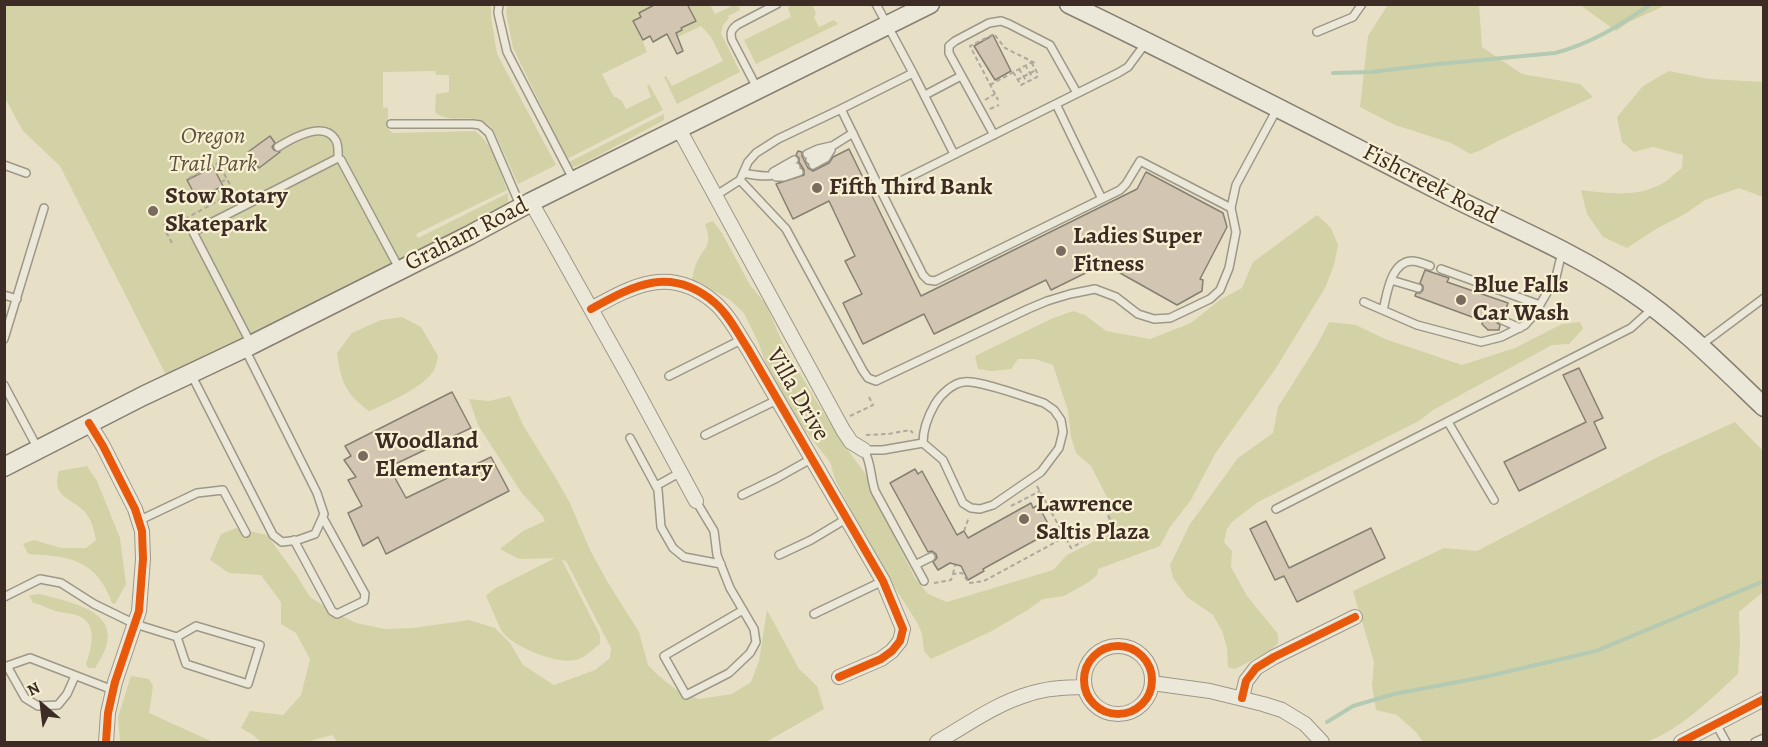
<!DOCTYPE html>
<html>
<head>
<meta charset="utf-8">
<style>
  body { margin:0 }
  #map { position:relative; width:1768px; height:747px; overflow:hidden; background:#e8e0c6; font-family:Alegreya,serif }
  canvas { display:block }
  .frame { position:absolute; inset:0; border:6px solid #3d2c25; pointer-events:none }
  .north { position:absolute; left:12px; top:675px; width:60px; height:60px; -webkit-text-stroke:4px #f8f0d2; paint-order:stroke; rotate:332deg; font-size:16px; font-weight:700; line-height:24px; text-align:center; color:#3d2c25 }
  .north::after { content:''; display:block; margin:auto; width:21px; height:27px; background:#3d2c25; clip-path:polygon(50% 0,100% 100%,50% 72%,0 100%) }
</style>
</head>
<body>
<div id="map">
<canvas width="1768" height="747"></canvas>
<div class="frame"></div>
<div class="north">N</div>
</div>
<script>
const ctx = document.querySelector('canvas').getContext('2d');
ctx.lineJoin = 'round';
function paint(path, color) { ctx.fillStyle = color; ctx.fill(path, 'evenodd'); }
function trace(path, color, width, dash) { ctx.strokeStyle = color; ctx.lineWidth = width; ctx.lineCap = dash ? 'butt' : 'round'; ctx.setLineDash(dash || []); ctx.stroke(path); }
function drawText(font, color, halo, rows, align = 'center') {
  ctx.font = font + ' Alegreya,serif'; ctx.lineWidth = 4.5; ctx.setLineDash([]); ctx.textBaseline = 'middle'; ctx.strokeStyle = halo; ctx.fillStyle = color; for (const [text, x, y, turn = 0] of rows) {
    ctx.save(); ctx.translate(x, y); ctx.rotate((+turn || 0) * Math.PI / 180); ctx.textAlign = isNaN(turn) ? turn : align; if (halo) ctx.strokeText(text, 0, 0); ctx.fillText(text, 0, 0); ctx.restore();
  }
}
paint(new Path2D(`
  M508,4L656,5L639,14L641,17V37L647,52L602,74L614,97H616L622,101L626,109L651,97L647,87L649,84L663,110L567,159L513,48L506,12Z
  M808,4L812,5L816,13L814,17L819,27L834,20L838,24L756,64L744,40L791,17L788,8L790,5Z
  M4,5H491V17L497,54L556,165L518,184L493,129C475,109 451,127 435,112L436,94L449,92V75H436L435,71L383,72V107L388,108V128L392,133L475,131C493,143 499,170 507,190L416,234L418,238L508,193V203L423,248L167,377L60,166L23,131L5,98Z
  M687,5H710L715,14L734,5L737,7L739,6L740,10L728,16L729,18L723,25L721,33L740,72L677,104L664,77L666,76L672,86L723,61L711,37L701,26L678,37L676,33L681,28L696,21Z
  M1389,5H1479L1482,47L1522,74L1580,84L1593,97L1500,140L1479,151L1470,154L1451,143L1395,125L1360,107L1368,36L1387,6Z
  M1580,5H1666L1629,22L1616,31Z
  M1669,71L1709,79L1763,82V197L1739,188L1705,200L1685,214L1656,229L1627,248L1603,237L1587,214L1581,190C1605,193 1632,197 1655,187C1665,184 1674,174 1682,168L1683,155L1653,147L1634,152L1622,142L1617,117L1643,86Z
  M664,114V120L594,158L577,166L572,167L569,162Z
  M1317,215L1331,228L1338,245L1334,265L1325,288L1276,368L1215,454L1191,500L1170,527L1160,546L1098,569L1097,575L1089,582L1064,596L1043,599L1026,611L990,632L931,659L924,651L922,634L918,624L891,582L860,528L835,479L830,462L795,418L770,376L759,344L744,313L729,299L692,279C693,274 694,269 696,264C705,245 713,247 705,224L713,221L722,233L750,285L765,303L786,350L815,399L844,445L867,476L885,518L915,578L928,594L947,602L1053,570L1067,555L1103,537L1111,505L1091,466L1076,453L1071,437L1068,411L1053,365L1035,359H1018L1011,369L991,371L978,369L975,356L1051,319L1073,311L1085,315L1106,331L1150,339L1191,323L1221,299L1242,288L1253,262Z
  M402,317L421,327L438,356C437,361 436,366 434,370C427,385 385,405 369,411C345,393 341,382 337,353L352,333L381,320Z
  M1329,322L1356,325L1385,339L1462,365L1515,348L1562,324L1580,322L1583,329L1569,344L1552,345L1433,410L1419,421L1258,502L1232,522L1227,529L1224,542L1232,551L1231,567L1247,596L1278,634V643L1270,651L1239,667L1234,669L1228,667L1227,648L1222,631L1213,615L1187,597L1173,578L1170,565L1190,524L1238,458L1273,433L1278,407L1316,347Z
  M510,396L523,425L557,480L570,503L590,550L607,581L639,632L648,665L659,676L678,691L699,699L732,694L751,682L759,661L767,610L799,669L817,686L824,709L766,742H338L332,735L306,742H261L253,735L241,728L250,711L283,715L301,695L310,659L296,633L281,624V602L261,575L229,573L210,560L221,534L236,528L267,535L297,576L310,597L332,611L356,623L385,629L413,628L469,620L495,628L510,643L523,665L554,685L595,670L610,658L611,648L566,561L562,560L600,635V644C594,648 588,655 581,658C563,668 517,648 504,634C500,630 490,604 486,596L494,589L555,558L519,559L500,549L523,531L545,521L541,514L521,492L478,425L469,399L489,401Z
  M1735,422L1763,451V592L1739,612L1740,644L1738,674C1712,698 1681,729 1647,742H1423L1416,732L1397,715L1376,710L1372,685L1374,662L1353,591L1444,548L1477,551L1660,456Z
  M87,466L97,481L120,538L126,584L115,604L112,603C97,560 70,556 28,554L23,544L34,540L61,548H86L96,540C94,531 92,520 85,512C70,497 51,497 59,471Z
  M40,594C82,605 132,615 95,668H88L86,664C91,649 99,625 79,616C72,613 63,613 56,611C47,609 42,604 33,603L29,595Z
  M131,676L149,679L153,686L149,713L213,742H120L118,717Z`), '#d3d1a6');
trace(new Path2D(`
  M1760,4L1764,6
  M1333,73L1371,72L1438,64L1555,53C1590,44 1621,25 1651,4
  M1327,722L1353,706L1394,694L1484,677L1596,651L1764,581`), '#b4cab2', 4);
const building = new Path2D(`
  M656,4H687L696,21L681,28L682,30L676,33L683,51L677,54L667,34L653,42L650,36L643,40L633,21L641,17L639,13Z
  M993,35L1011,71L995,80L974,46Z
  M270,136L275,143L272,147L274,150L280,152L259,168L248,152Z
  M849,149L921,296L1137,189L1146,172L1223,213L1227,227L1200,279L1203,280L1202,291L1177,305L1104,264L1051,290L1046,280L934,334L924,314L863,344L843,303L862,294L845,261L855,256L829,201L793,219L776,184L804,175V170L799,162V158L796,155L798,151L802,152V156L808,168L813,171L829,163L833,157Z
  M213,167L223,186L197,199L187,180Z
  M1425,270L1449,278L1447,282L1508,303L1504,315H1499L1497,318V323L1500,325L1499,330H1488L1482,324L1483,321L1415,296L1416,293H1420L1423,290V286L1420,283Z
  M1579,368L1603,418L1594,422L1606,448L1519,491L1504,462L1586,422L1563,375Z
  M452,392L471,428L389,467L406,498L491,457L509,491L386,554L378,537L363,546L348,513L362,506L348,480L356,477L344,460L351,456L345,446Z
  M915,469L918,474L922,471L957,535L964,531L968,538L1031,503L1033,508L1038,505L1052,531L983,569L984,571L968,580L961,566L950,563L938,570L933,562L937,558L936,554L932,551L928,552L890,483Z
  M1266,521L1289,568L1371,528L1385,558L1297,602L1284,576L1275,580L1250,529Z`);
paint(building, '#d2c5b1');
trace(building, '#867f72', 1.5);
const lane = new Path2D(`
  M499,4L498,13L507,52L573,179
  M876,4L913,73L841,109L881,191L1118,73L1128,67L1145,44
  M1317,32L1353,17L1362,4
  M913,73L954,154
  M757,88L732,40C730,33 731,30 737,25L777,4
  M925,95L961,76
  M1056,104L1102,199
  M391,124H473L480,125L489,133L520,205
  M994,135L949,53V46L955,41L989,23L1001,21L1009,24L1050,45L1077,93
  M278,147C291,139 323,120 335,139C339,144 338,152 338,158L341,160L400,270
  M807,154L818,149L831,146
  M810,160L853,133
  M4,165L26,173
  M813,165L826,158L831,150
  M773,172L794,160
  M743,173C767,178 774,177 796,167
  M776,177H784L799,172
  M740,180L786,229L863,371L868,378L876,381L1028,309L1047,301L1070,294L1095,289L1116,297L1138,314L1154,319L1170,318L1210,299L1220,290L1229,268L1236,232L1231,208L1236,185L1277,109
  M881,191L923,275L928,280L935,281L1120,190L1126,184L1140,161L1231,208
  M715,196L740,180L748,162L756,153L778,139L841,109
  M1441,269L1540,305
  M1391,280L1418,288
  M4,295L17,299
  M1364,302L1417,325L1481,342L1501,337L1525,325L1534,315L1556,277L1562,252
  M1383,310C1387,295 1390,263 1411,261C1417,261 1425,264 1430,266
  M1502,320L1520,328
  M4,339L44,208
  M251,344L193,232L338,158
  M1701,345L1764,298
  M191,374L273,535L282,542L298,540L315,534L324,514L317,493L245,349
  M669,376L741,340
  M4,385L37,447
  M1448,422L1494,500
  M705,435L777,400
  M630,438L658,490L661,527L673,548L684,557L721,564
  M923,443C923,429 928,416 935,404C941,394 953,383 964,382C980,380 1027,398 1044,403L1054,410L1061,420L1063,432L1059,448L1041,472L993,505L980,509L971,508L963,503L943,460L923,443L883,450H864C872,464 870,477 875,491L924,581
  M656,486L681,472
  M742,495L777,478L811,459
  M696,501L714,531L717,555L730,588L754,629L756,642L750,653L729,673L686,695L664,656L743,610
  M1276,509L1631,328L1652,309
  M138,521L197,493L223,490L246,533
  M294,540L332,611L337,614L364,601L365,594L323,518
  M779,555L811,540L846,519
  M915,565L931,557
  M4,597L40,579L61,583L94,604L135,624L177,637L196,626L260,645L248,684L186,664L177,637
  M814,614L883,581
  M75,676L67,694L58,705L38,706L25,698L7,666L30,658L113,690
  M1716,724L1726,742
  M1755,742L1764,738`);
const street = new Path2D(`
  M679,129L843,430L851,442L864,450
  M531,202L628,375L696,501
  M591,309C634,285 671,265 715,303C729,315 738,334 748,349L883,581L903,629L900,641L892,651L881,659L839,677
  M89,423L103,446L135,509L142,531L143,559L139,611L115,682L108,713L106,742
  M1084 680a34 34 0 1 1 68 0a34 34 0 1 1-68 0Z
  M1152,683L1210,691L1263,704L1282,710L1305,724L1322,742
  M1242,698L1246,681L1256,668L1274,657L1355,617
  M937,742C967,725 995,704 1029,694C1047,688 1066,687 1085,687
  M1681,742L1764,699`);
const secondary = new Path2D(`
  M1069,4C1193,64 1316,127 1438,190C1502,223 1571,250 1631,291C1680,324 1721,366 1764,407
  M4,467L143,396L251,345L470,235L531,202L930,4`);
trace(lane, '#9d9788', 10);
trace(street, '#9d9788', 16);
trace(secondary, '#867f72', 21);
trace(new Path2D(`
  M813,5L814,4
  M1025,65L1033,78
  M1019,69L1027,82
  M1013,72L1021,85L1037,77L1038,74L1031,62
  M1017,80L1036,70
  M990,85L1032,62
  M995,94L970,46L994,34L1005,48L1037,64
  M985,100L995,94L998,100
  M990,109L999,105
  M217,173L222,170
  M189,178L218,163L238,199
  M221,182L227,179
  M214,203L210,196L229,185
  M164,224L167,229
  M172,243L165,230L234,192
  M850,416L873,405L868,395
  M866,435L888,434L910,430L913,433
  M1037,486L1071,548L1082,542
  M1011,506L1040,491
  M964,531L969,517
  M1098,534L1108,530L1111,525L1110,519L1100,502
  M953,574L955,565
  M934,583L951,580L953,574L962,573L969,583L984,581L1065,537`), '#ada99e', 2, [4.5, 3]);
trace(lane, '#ebe8da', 7);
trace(street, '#ebe8da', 14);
trace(secondary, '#ebe8da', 18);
trace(new Path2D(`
  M591,309C634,285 671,265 715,303C729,315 738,334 748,349L883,581L903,629L900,641L892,651L881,659L839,677
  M89,423L103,446L135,509L142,531L143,559L139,611L115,682L108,713L106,742
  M1084 680a34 34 0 1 1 68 0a34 34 0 1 1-68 0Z
  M1242,698L1246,681L1256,668L1274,657L1355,617
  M1681,742L1764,699`), '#e8590c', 8);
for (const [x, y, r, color] of [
  [817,188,6,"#796b5d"],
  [153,211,6,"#796b5d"],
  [1061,251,6,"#796b5d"],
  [1461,300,6,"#796b5d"],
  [363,456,6,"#796b5d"],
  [1024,519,6,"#796b5d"]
]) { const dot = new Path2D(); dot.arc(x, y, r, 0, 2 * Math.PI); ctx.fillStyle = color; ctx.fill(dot); trace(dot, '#f8f0d2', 2); }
drawText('italic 24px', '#5e523f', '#f8f0d2', [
  ["Oregon",213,137],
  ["Trail Park",213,165]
]);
drawText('24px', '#3d2c25', '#f8f0d2', [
  ["Fishcreek Road",1430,185,27],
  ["Graham Road",467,235,-27],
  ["Villa Drive",797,395,60]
]);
drawText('bold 24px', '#3d2c25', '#f8f0d2', [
  ["Fifth Third Bank",829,188],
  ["Stow Rotary",165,197],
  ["Skatepark",165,225],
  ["Ladies Super",1073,237],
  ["Fitness",1073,265],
  ["Blue Falls",1473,286],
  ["Car Wash",1473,314],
  ["Woodland",375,442],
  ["Elementary",375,470],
  ["Lawrence",1036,505],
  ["Saltis Plaza",1036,533]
], 'left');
</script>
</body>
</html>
